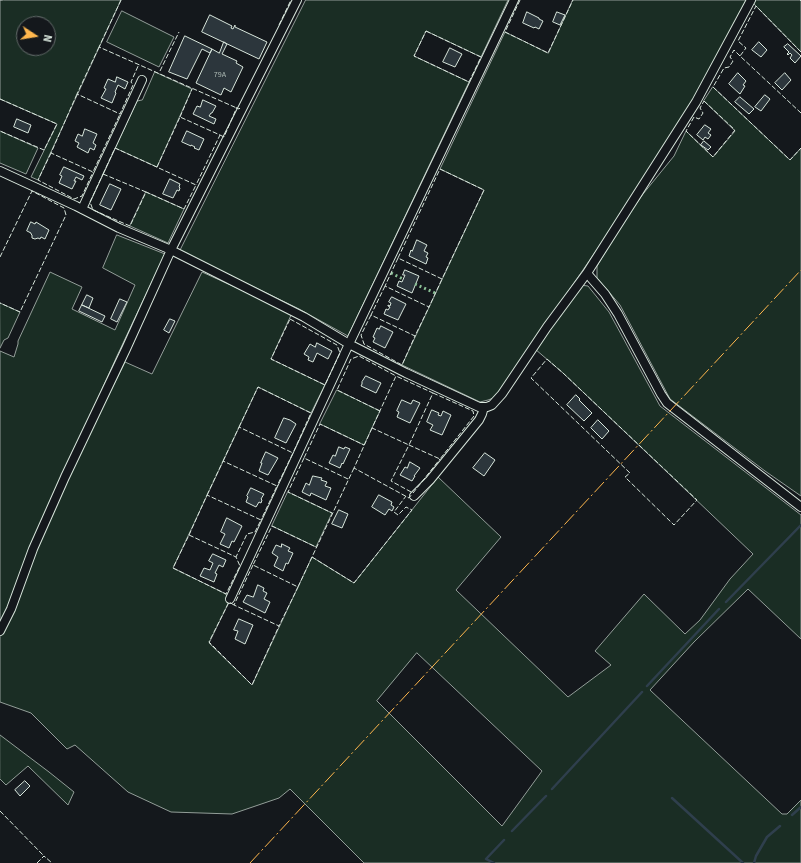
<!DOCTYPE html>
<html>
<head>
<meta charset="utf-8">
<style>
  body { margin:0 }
  #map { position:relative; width:801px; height:863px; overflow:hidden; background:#14181c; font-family:"Source Sans 3",sans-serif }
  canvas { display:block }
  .north { position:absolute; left:16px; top:16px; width:40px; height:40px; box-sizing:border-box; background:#14181c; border:1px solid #626a69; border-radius:50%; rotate:102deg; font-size:11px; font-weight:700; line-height:16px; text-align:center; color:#d8e6dc }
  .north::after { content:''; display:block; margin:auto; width:14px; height:18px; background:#ffb74d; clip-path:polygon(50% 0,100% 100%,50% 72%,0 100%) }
</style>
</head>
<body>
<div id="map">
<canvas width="801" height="863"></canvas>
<div class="north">N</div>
</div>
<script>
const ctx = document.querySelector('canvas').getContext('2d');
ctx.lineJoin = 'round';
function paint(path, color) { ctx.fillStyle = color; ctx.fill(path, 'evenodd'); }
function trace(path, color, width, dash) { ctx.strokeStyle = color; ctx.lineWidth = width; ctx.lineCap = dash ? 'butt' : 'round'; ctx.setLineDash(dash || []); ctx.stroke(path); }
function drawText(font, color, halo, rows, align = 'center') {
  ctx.font = font + ' "Source Sans 3",sans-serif'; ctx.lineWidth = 3; ctx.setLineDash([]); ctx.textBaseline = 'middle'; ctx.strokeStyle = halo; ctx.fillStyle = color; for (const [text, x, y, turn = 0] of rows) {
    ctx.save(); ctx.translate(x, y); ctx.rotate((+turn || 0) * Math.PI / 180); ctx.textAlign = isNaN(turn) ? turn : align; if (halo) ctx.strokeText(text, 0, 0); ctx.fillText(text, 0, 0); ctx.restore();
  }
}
const green = new Path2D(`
  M4,0H121L38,180L31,177L57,124L0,99V1ZM24,24H48V48H24Z
  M306,0H508L481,57L426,31L414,56L469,82L348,336L299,309L180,251Z
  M573,0H748C725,42 703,84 679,125C621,218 557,306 496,397L488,400L480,402L402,365L484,190L440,169L505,32L548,53Z
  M756,0H800L801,1V52L754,4Z
  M122,11L174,37L159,67L107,42Z
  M155,72L192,89L157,167L115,148L137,101L142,100Z
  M713,87L790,160L801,148V496L765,471L670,399L620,305L597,278V266L624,221L643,194L674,156L686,131L713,157L735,131L704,101Z
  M0,131L38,148L26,174L0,163Z
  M146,192L184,209L168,243L130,226Z
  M117,235L165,254L117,356L57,489L60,492L125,362L152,374L202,272L292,313L271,359L325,385L311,413L258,387L173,568L226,594L229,602L209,643L252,685L312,557L354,583L438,477L501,537L456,590L568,697L611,665L595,651L644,594L685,634L700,620L730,579L753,554L563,373L535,349L580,285L588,286L609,312L660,406L801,515V639L748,589L694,642L650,690L782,814H787L801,800V863H364L290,789L279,798L232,814L171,812L128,792L75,745L67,749L31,713L0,702V351L14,357L18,344V341L50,272L82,287L72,309L115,330L135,285L103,268ZM417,653L542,771L502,826L377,701Z
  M0,303L20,312L8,338L4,340L0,348Z
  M337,390L380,411L364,445L320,424Z
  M288,492L332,513L316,547L272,526Z
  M0,735L49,772L74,792L68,805L28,766L6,785L0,779Z`);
paint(green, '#1a2d24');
trace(green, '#939e99', 1);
trace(new Path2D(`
  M726,602L801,525
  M647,686L719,609
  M552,789L642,692
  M672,798L743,863
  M792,815L801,807
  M512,831L546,796
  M494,863L486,859L504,840
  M754,863L756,856L767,837L780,826`), '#2f3f4d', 2.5);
const building = new Path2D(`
  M527,12L539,18V19L543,21L539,29L535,27L534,28L523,23Z
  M557,12L565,15L560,25L553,22Z
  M210,15L232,26L231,28L233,29L235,25V27L267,42L259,59L202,32Z
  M185,36L212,49L210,53L202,49L187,79L169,72Z
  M224,42L227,44L222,54L237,61L236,63L243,67L231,92L224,88L221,95L196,83L212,49L219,53Z
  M759,42L767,50L761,57L752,50Z
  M788,44L801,56L795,63L790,58L792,55L790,53L788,55L787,54L789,52L784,47Z
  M450,48L462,54L455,67L443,62Z
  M738,73L746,81L743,85L745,86L740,94L729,84Z
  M785,73L791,80L782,90L775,83Z
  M117,77L128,82L125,89L118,85L115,92L116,93L112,103L101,98L106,89L104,88L108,79L115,82Z
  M765,95L770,99L761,111L755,107Z
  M740,97L754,109L749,114L735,102Z
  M203,100L216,106L212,113H211L209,116L216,119L214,124L193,114L197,106L200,107Z
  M17,119L31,125L28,133L14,127Z
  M705,125L711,129L708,133L711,135L708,139L705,137L703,140L697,135Z
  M85,129L97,134L93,143L96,145L94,150L90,148L88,153L77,147L79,143L75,141L78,134L82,136Z
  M187,131L204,139L199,150L194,148L195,147L191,145V146L182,142Z
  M704,141L711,147L708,150L701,145Z
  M64,167L84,176L82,180L76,177L74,181H76L72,189L59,183L62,176L60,175Z
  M170,179L180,184L179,187L180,188L179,191L177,190L173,198L163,194Z
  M110,184L121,189L111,210L100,205Z
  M31,222L35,224L36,222L49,230L45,239L41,237L40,239L38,238L35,239L32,238V235L31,234V233L27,231Z
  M417,240L427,245L424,251L428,253L426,257L428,258L426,264L409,256L411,250L412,251Z
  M405,270L419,276L412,293L397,286L399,281L402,282L405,275H403Z
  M87,295L93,298L89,308L82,305Z
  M392,297L406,304L398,320L384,314L386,309L388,310L390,307L388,306V305L390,306L391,303L389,302Z
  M120,299L127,302L117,322L111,319Z
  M82,305L105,316L102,322L79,311Z
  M170,319L175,321L169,333L164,330Z
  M381,326L393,332L385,348L373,342L375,338L373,337L377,328L379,329Z
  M317,343L332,351L328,359L317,353L313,362L308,360L309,357L304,354L310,344L315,347Z
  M366,376L381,383L376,393L361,386L362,384V382Z
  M576,395L580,399L579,400L592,413L584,421L567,405Z
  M402,400L411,404L413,400L420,403L410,423L397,417L399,412L397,411Z
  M432,410L439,413L438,415L441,416L443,411L451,415L442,435L430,430L433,425L427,422Z
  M284,418L290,420L296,424L286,443L275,438Z
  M598,420L609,431L602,439L591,428Z
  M339,447L344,449L345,447L350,449L343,464L342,463L340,468L329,463L333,455L335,456Z
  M266,452L278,458L268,475L259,471L262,463H261Z
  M485,453L495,460L484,476L473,468Z
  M410,462L420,468L414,476H415L412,481L400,475L405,467L407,468Z
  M313,476L322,478L321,480L327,482L325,486L331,488L326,500L311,493L310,496L302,492L306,483L309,485Z
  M251,488L264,494L261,499L262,500L261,503L259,502L256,507L246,502L248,497L247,496Z
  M379,495L392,502L391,505L394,507L392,511L389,509L385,515L372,507Z
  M339,510L348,514L342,528L332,524Z
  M227,518L242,526L234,542L232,541L229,548L220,544L225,534L221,532Z
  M282,544L290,548L288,551L293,553L288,564L286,563L283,571L274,566L278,557L272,553L276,545L281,547Z
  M213,554L226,560L223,567L219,565L215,573L217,574L214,582L200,576L204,568L210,570L213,563L209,561Z
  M258,585L264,588L263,591L267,593L264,599L270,602L265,613L243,602L247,595L253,597Z
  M239,619L253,625L245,644L235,639L238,631L234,630Z
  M25,781L30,786L20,796L15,790Z`);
paint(building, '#2c363c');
trace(building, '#d8e6dc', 1);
const street = new Path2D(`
  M751,0L696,102L587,273L591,278L605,294L618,314L661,394L667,403L801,507
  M0,171L76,206L119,228L171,250L304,317L349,344L406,373L479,407H487L492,405L502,394L547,327L587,273
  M82,209L142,80
  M414,496L430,480L479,420L482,414L484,407
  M230,599L349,344L514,0
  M0,631L11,609L33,549L65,477L126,349L171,250L297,0`);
trace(street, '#d8e6dc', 10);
trace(street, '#14181c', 8);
trace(new Path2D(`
  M391,273L403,279
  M415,284L435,293`), '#8ac095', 3, [2, 3]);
trace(new Path2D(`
  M121,0L99,47L239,109L240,108
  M520,0L505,32L548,53L573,0
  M800,0L801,1
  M279,25L291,0
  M426,31L481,57L469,82L414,56Z
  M99,47L77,94L120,114L133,85L131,82L139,64
  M801,52L756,6L738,41L746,48L740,56L801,113
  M740,56L734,50L730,57L733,61L729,67L724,68L713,87L790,160L801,148
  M160,71L179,32
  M77,94L51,153L93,172L120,114
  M0,99L57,124L44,150L0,131
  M704,101L735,130L713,157L686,131L694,117L699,119L703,113L700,108Z
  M180,117L192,89
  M220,135L224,137L237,107
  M51,153L38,180L74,199L82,196L93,172
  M157,167L180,117L220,135L196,185
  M440,169L484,190L442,279L398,258Z
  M103,174L115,148L196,185L184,209L146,192
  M103,174L146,192L130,226L93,210L90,202Z
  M0,257L32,191L64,208L66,215L20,312L0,303
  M398,258L385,286L429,307L442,279
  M385,286L371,315L415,336L429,307
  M371,315L361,335L364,344L402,365L415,336
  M290,319L337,345L340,353L325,385L271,359Z
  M547,359L563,373L697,500L674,525L625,477L630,473L531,378Z
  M433,393L473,411L474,416L440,459L409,445L391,481L413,493L440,459
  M380,411L337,390L351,359L359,356L396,376L372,428L409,445L433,393L396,376
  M239,427L258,387L311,413L293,453
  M372,428L354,468L409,498L412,494
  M304,458L288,492L332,513
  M223,461L239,427L293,453L277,486
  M354,468L312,557L354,583L412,510L406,507L398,515L394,512L406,496
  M348,479L304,458L320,424L364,445
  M207,495L223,461L277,486L261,520
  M189,535L236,557L240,566L226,594L173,568Z
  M189,535L207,495L261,520L255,532L247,534L236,557
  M312,557L298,587L253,565L272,526L316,547
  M253,565L234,605L279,626L298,587
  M234,605L229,602L209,642L252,685L279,626
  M0,811L44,856
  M37,863L44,856L52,863`), '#d8e6dc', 1, [5, 2]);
trace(new Path2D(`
  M250,863L801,270`), '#ffb74d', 1, [14, 3, 2, 3]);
drawText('8px', '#adbab4', null, [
  ["79A",220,75]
]);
</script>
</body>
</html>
